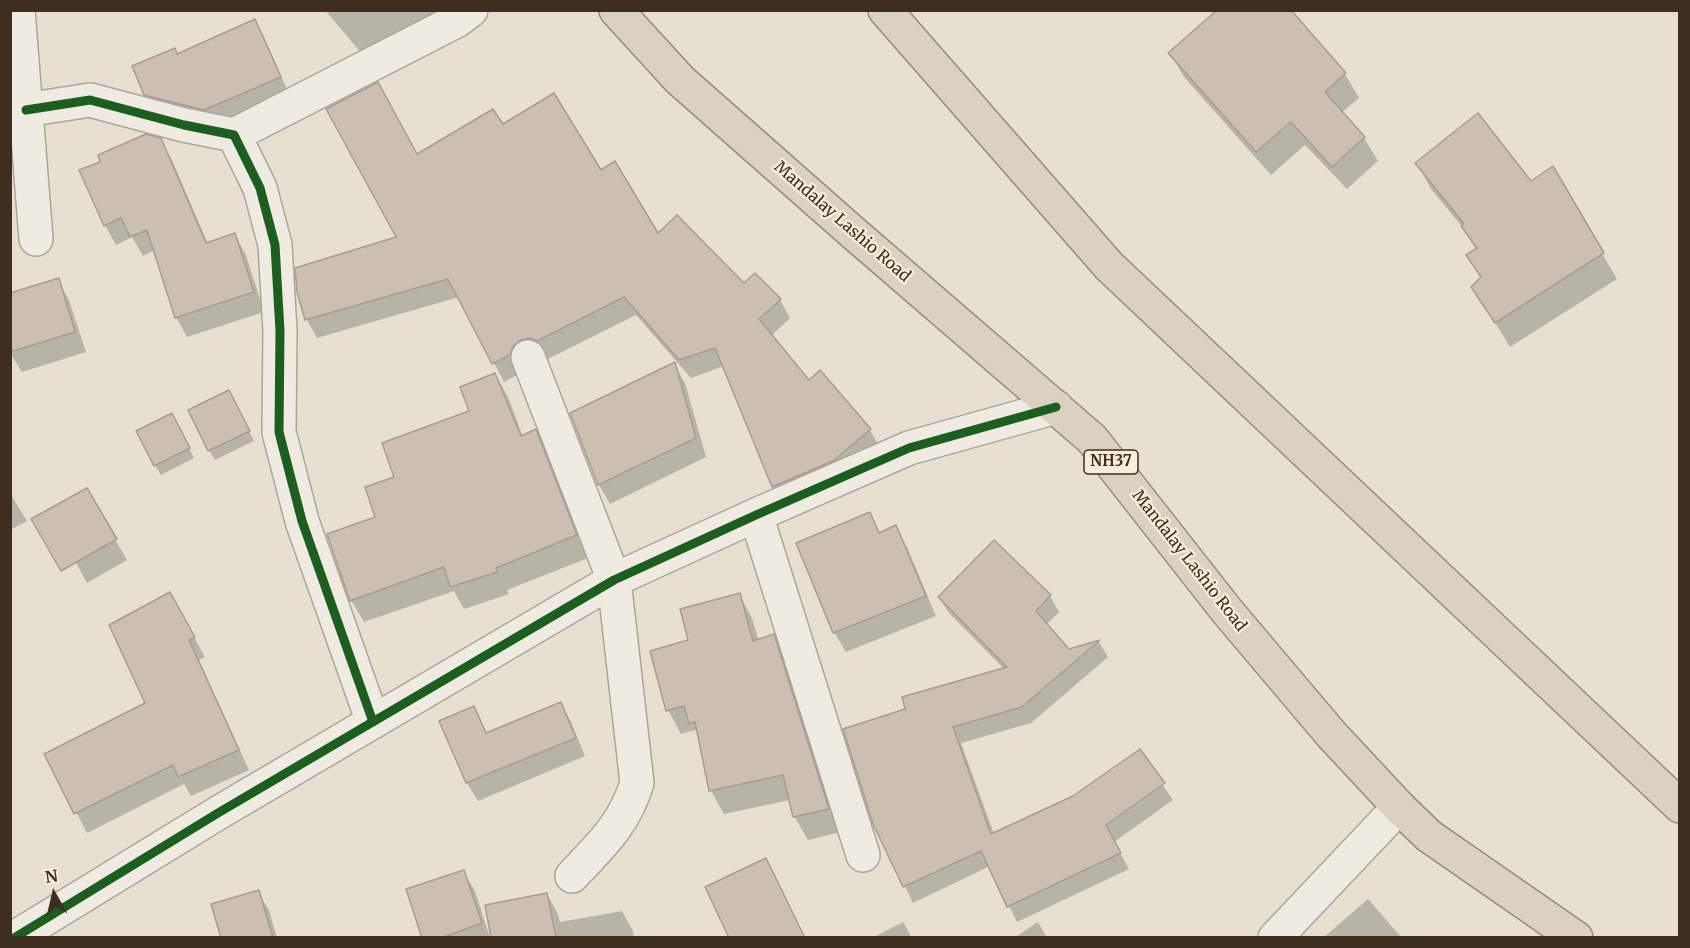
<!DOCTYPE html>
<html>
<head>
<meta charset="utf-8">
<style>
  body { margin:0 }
  #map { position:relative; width:1690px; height:948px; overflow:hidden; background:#e7e0d1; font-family:Merriweather,serif }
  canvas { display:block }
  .frame { position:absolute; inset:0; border:12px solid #3d2e20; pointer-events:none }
  .north { position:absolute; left:24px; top:864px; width:60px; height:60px; -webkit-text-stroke:4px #f7eed8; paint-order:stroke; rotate:352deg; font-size:16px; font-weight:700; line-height:24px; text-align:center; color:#3d2e20 }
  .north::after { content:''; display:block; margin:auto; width:21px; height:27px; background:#3d2e20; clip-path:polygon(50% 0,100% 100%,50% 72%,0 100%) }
</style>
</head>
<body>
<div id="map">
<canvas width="1690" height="948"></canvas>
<div class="frame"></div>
<div class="north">N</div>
</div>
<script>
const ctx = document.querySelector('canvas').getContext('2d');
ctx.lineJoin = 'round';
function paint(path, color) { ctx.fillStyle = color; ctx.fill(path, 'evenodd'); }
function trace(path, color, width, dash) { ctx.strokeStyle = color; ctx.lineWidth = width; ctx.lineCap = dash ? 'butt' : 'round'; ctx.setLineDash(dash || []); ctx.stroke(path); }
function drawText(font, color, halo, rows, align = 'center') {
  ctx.font = font + ' Merriweather,serif'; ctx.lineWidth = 4.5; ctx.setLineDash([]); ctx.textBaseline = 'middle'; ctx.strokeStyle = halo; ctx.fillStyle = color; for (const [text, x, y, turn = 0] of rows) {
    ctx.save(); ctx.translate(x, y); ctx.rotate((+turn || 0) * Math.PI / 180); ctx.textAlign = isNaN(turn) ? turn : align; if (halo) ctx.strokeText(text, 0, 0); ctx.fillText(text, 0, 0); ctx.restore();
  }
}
paint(new Path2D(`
  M325,10H455L378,73Z
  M1289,10L1345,74L1359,98L1341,113L1364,138L1378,161L1347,189L1305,145L1271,175L1184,77L1170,53Z
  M255,21L264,37L289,94L214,126L155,111L145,94L177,55Z
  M502,126L600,172L658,236L744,285L780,300L790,318L771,336L808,382L870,430L880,448L784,505L774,487L724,366L691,378L636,315L548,359L542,356L519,374L504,382L459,297L317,338L307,320L298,292L398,238L417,156Z
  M160,140L172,160L208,244L235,235L246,255L264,312L187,337L176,317L155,250L143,256L132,237L116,245L105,225Z
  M1417,163L1531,183L1552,169L1617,279L1510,347L1473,287L1481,279L1468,255L1476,250L1464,229L1431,189Z
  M58,280L69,300L86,352L22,372L10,353V295Z
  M674,364L685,383L706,457L610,504L599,485L572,414Z
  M495,374L508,397L523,437L535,431L548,453L588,558L507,590L509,594L464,609L454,591L364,622L351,600L376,518L396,478L471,412Z
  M235,401L254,441L215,460L209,450Z
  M177,425L194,458L161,475L155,465Z
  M86,490L127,560L87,583L76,563L58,506Z
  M10,493L27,521L10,530Z
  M869,514L880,534L896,527L907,547L936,616L846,652L834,632Z
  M994,542L1050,596L1059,612L1046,625L1069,651L1099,642L1108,657L1031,723L961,743L994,834L1074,797L1139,751L1173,800L1114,842L1129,869L1017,922L990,866L913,903L874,824L907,710L1004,669L949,613L939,597Z
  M739,594L752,618L759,641L773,636L787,660L841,832L808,840L794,816L790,800L724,814L711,791L700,739L695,730L681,734L668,710L690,641Z
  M181,613L205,657L199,660L249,770L191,796L184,784L87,833L46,754L147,704Z
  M561,704L571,722L585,756L478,801L467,783L441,722L474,708L487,734Z
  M766,860L776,878L805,938H730Z
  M463,871L475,891L490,938H423Z
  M258,892L269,910L277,938H222Z
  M547,894L558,914L560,922L622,911L633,931L634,938H493Z
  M1368,899L1402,938H1323Z
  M903,922L912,938H872Z
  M1038,922L1047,938H1014Z`), '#0003');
const building = new Path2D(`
  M1217,10H1291L1346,73L1325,92L1365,137L1332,167L1291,122L1256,152L1168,53Z
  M255,19L281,77L204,110L144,95L132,66L175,48L177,54Z
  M378,82L417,154L493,109L503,124L554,93L601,170L615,161L658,233L677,215L744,283L755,273L781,299L759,319L809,380L820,370L871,429L833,461L772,487L715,348L679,360L624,297L537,341L530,338L521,340L513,346L510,355L492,364L448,279L305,320L297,292L295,268L396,237L326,109Z
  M1478,113L1531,181L1553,166L1604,253L1495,323L1471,287L1481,277L1466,255L1477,248L1461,226L1464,224L1415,163Z
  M146,134L161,138L206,243L235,233L254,292L175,318L147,230L130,237L121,218L104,226L79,170L100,162L98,155Z
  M59,278L75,332L10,352V293Z
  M675,362L696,438L598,485L570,413Z
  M495,373L521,436L536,429L577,535L496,568L497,572L450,587L444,567L350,601L327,534L375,517L365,487L394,477L382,443L469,411L460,387Z
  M229,390L250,431L208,451L188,410Z
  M172,413L190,448L154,466L136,431Z
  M87,488L117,539L61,571L31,519Z
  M870,512L879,533L896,525L926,596L833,633L796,543Z
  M994,540L1051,595L1036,611L1069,649L1100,640L1022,707L953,727L991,834L1073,796L1140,749L1165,783L1106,825L1121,853L1007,907L981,851L903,887L873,824L843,729L905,709L902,697L1007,667L938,597Z
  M170,592L195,637L189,640L239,750L178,777L173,765L74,814L44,754L145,703L109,625Z
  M740,593L753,641L774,634L829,809L793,817L783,775L709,791L695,722L689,724L684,706L666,711L650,651L688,640L680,609Z
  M561,702L576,738L466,783L439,721L474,706L486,733Z
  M766,858L805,938H729L705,887Z
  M464,870L482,923L441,938H422L406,889Z
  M259,890L273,938H221L211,904Z
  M547,893L556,938H491L485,905Z`);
paint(building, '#cbbfb2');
trace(building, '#a89c90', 1.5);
const minor = new Path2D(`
  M18,10L36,239
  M26,110L90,100L184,125L234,135L260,188L275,245L280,331L279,432L302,521L373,722
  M234,135L458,20L471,10
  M528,357L614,580L637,783C624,825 601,845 572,876
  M756,515L863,855
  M14,938L218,813L614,580L756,515L909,448L1056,407
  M1275,938L1399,807`);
const highway = new Path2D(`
  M616,10L680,80L850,230L1092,439L1227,611L1331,734L1399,807L1429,836L1576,938
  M885,10L1109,266L1680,806`);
trace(minor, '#ada599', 36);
trace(highway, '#928b80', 36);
trace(minor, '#efebe3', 33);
trace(highway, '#dad1c2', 33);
trace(new Path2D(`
  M26,110L90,100L184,125L234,135L260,188L275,245L280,331L279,432L302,521L373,722
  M14,938L218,813L614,580L756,515L909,448L1056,407`), '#1b5e20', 9);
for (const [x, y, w] of [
  [1111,462,54]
]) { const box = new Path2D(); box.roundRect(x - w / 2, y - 12, w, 24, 4.5); ctx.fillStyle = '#f7eed8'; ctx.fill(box); trace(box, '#3d2e20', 1.5); }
drawText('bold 15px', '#3d2e20', null, [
  ["NH37",1111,462]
]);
drawText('16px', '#3d2e20', '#f7eed8', [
  ["Mandalay Lashio Road",842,222,41],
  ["Mandalay Lashio Road",1189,561,52]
]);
</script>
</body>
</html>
